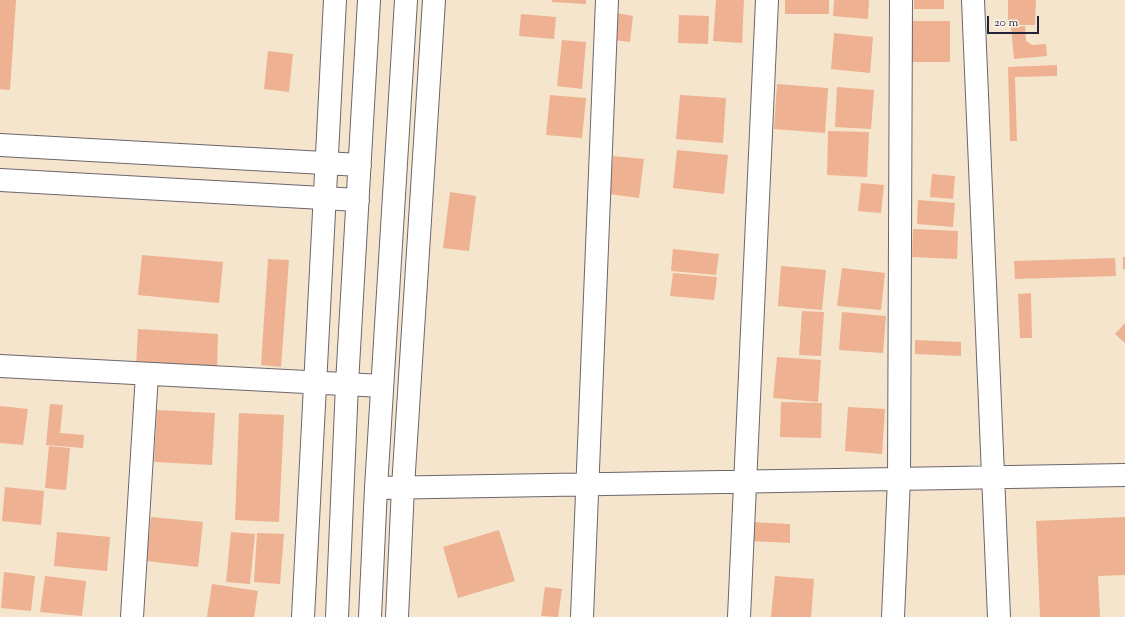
<!DOCTYPE html>
<html>
<head>
<meta charset="utf-8">
<style>
  body { margin:0 }
  #map { position:relative; width:1125px; height:617px; overflow:hidden; background:#f5e5cc; font-family:"Sorts Mill Goudy",serif }
  canvas { display:block }
  .scale { position:absolute; left:987px; top:16px; width:52px; height:18px; box-sizing:border-box; border:2px solid #22223b; border-top:0; padding-left:5px; font-size:12px; line-height:14px; white-space:nowrap; color:#22223b; -webkit-text-stroke:3px #fbf7ec; paint-order:stroke }
</style>
</head>
<body>
<div id="map">
<canvas width="1125" height="617"></canvas>
<div class="scale">20 m</div>
</div>
<script>
const ctx = document.querySelector('canvas').getContext('2d');
ctx.lineJoin = 'round';
function paint(path, color) { ctx.fillStyle = color; ctx.fill(path, 'evenodd'); }
function trace(path, color, width, dash) { ctx.strokeStyle = color; ctx.lineWidth = width; ctx.lineCap = dash ? 'butt' : 'round'; ctx.setLineDash(dash || []); ctx.stroke(path); }
paint(new Path2D(`
  M0,0H16L10,90L0,89Z
  M552,0H586V4L552,2Z
  M716,0H744L742,43L713,41Z
  M785,0H829V14H785Z
  M834,0H869L868,19L833,16Z
  M914,0H944V9H914Z
  M1008,0H1036L1035,25H1008Z
  M617,13L633,16L630,42L613,40Z
  M521,14L556,17L554,39L519,36Z
  M679,15L709,16L708,44L678,43Z
  M912,21H950V62H912Z
  M1025,26L1026,41L1032,45L1046,44L1047,56L1014,59L1011,27Z
  M834,33L873,37L870,73L831,69Z
  M562,40L586,42L582,89L557,86Z
  M268,51L293,54L289,92L264,89Z
  M1057,65V76L1015,77L1017,141H1010L1008,67Z
  M777,84L828,88L825,133L774,129Z
  M837,87L874,90L871,129L835,127Z
  M550,95L586,98L582,138L546,135Z
  M680,95L726,98L723,143L676,139Z
  M828,131L869,132L867,177L827,175Z
  M677,150L728,155L724,194L673,188Z
  M613,156L644,159L639,198L609,194Z
  M932,174L955,176L953,199L930,197Z
  M861,183L884,185L881,213L858,211Z
  M450,192L476,196L469,251L443,248Z
  M918,200L955,203L953,227L917,224Z
  M913,229L958,231L957,259L912,257Z
  M673,249L719,254L716,275L671,271Z
  M142,255L223,262L219,303L138,295Z
  M1123,257H1125V269H1123Z
  M1115,258L1116,276L1015,279L1014,261Z
  M268,259L289,260L281,367L261,365Z
  M781,266L826,270L822,310L778,306Z
  M842,268L885,273L881,310L837,306Z
  M673,273L717,277L714,300L670,296Z
  M1031,293L1032,338H1020L1018,294Z
  M802,311L824,312L821,356L799,355Z
  M842,312L886,316L883,353L839,350Z
  M1125,323V343L1115,334Z
  M138,329L218,334L217,370L136,366Z
  M915,340L961,342V356L915,354Z
  M777,357L821,360L818,402L773,398Z
  M781,402L822,403L821,438L780,437Z
  M50,404L63,405L60,433L84,435L83,448L46,445Z
  M0,406L28,409L23,445L0,443Z
  M848,407L885,409L882,454L845,451Z
  M157,410L215,413L212,465L154,462Z
  M239,413L284,415L279,522L235,520Z
  M49,446L70,448L66,490L45,488Z
  M5,487L44,491L41,525L2,521Z
  M151,517L203,522L198,567L146,561Z
  M1125,517V575L1098,576L1100,617H1040L1036,521Z
  M751,522L790,524V543L750,541Z
  M499,530L515,581L458,598L443,547Z
  M57,532L110,537L107,571L54,566Z
  M231,532L255,534L250,584L226,582Z
  M257,533L284,534L280,584L254,582Z
  M4,572L35,576L31,611L1,608Z
  M45,576L86,581L82,616L40,612Z
  M775,576L814,579L811,617H771Z
  M212,584L258,591L254,617H207Z
  M545,587L562,589L558,617L541,616Z`), '#eeb192');
const minor = new Path2D(`
  M973,0L999,617
  M0,366L382,386
  M376,488L1125,475
  M132,617L147,374
  M303,617L335,0
  M397,617L403,487L434,0
  M582,617L607,0
  M739,617L767,0
  M893,617L899,479L901,0`);
const major = new Path2D(`
  M0,145L360,165
  M0,180L358,200
  M337,617L347,384L369,0
  M370,617L376,488L406,0`);
trace(minor, '#6c666e', 24);
trace(major, '#6c666e', 24);
trace(minor, '#fff', 22);
trace(major, '#fff', 22);
</script>
</body>
</html>
